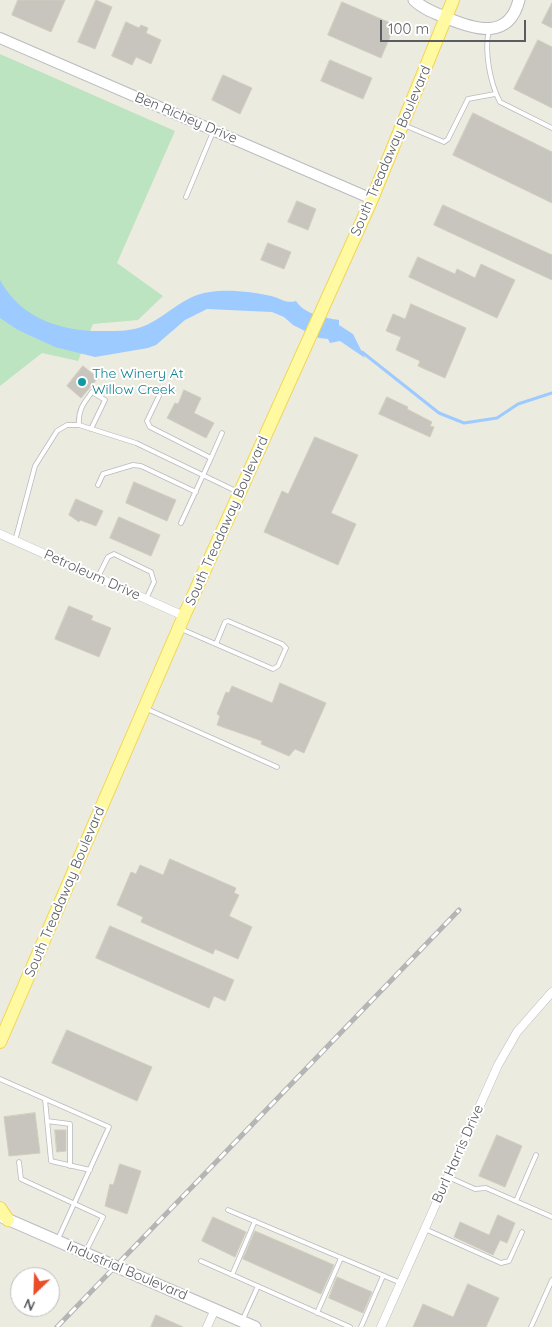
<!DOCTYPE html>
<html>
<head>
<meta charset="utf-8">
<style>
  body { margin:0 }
  #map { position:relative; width:552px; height:1327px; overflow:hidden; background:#ecebe0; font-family:Quicksand,sans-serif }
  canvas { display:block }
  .north { position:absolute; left:10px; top:1267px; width:50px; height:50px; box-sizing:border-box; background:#fff; border:1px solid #bdbec0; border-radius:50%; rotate:204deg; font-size:14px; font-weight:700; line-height:20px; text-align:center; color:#595c61 }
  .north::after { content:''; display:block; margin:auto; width:18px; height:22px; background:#e94d2a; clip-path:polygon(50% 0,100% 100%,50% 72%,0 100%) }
  .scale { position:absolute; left:380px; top:20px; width:146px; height:22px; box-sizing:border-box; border:2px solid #595c61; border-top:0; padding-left:6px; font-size:15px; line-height:18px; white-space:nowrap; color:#595c61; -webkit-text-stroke:4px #fff; paint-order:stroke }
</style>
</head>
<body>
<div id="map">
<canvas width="552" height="1327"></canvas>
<div class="north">N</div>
<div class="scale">100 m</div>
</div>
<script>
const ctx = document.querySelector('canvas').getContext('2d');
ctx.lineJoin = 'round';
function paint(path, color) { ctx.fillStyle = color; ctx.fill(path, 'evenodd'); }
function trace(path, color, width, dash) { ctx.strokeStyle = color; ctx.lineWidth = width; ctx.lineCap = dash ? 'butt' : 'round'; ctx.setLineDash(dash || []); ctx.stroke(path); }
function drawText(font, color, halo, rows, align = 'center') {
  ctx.font = font + ' Quicksand,sans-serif'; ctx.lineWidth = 4; ctx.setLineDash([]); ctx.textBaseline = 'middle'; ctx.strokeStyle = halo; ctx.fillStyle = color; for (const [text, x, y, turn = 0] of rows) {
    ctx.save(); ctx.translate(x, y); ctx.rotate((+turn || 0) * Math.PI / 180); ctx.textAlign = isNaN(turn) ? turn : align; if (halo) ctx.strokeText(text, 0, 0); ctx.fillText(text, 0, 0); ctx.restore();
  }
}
paint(new Path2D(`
  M0,54L175,131L117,263L163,296L138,320L93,324L78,361L42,353L0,386Z`), '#bce4c0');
paint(new Path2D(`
  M0,280C22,320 63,332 106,331C119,331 131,331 144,326C167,317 183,295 210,292C228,289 254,292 271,296C280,298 286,304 296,301C304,314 325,318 339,320V325L353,334L365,358L340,341L330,343L328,339L319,338L293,325L284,317L272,312L207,309L185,320L156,345L148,348L95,357L55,347L18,330L0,318Z`), '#9dcaff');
trace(new Path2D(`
  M362,352L439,413L464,423L497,418L518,404L552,393`), '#9dcaff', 3);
const building = new Path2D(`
  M18,0H65L51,32L12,15Z
  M96,0L112,7L95,49L78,42Z
  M342,2L395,25L381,58L328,35Z
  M552,3V28L542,23Z
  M126,22L139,28L141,25L148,28L146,33L161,40L151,64L136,57L132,65L112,56Z
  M538,40L552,47V108L514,89Z
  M330,60L372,78L363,99L321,81Z
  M223,75L252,88L240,114L212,100Z
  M473,113L552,152V203L453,155Z
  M297,201L316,209L308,230L288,222Z
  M443,205L552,255V280L434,225Z
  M268,243L291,252L284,269L261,260Z
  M418,257L455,274L457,269L475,278L481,264L515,280L497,318L409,277Z
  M411,304L466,328L445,378L418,366L420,361L396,350L401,337L386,331L393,314L405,319Z
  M83,366L98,378L81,398L67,386Z
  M184,390L201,398L194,413L214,423L206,438L167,418L175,403L178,404Z
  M387,397L408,407L407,409L432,422L430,426L434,427L430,437L379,414Z
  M315,437L358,455L331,513L356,524L338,565L264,532L282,491L288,494Z
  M134,482L176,500L167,521L126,503Z
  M76,499L103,511L96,526L80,520L79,522L69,515Z
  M119,517L160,535L151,556L110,538Z
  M69,606L93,616L91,620L111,628L99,657L55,639Z
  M280,683L326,703L304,753L295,749L289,756L261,744L262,741L217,725L220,716L217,714L226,692L229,693L232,686L272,703Z
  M170,859L236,888L234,893L239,895L229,916L252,927L238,959L215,949L213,954L141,922L143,917L117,905L131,872L136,874L140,865L163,875Z
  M110,926L234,980L225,1001L214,996L209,1008L96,958Z
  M67,1030L152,1067L137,1101L52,1063Z
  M35,1113L40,1153L9,1156L4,1117Z
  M55,1130H66V1151L57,1152Z
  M497,1135L522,1146L505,1187L479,1176Z
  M120,1164L141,1171L127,1214L105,1206L110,1184L113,1185Z
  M498,1215L515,1223L507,1243L500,1240L493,1255L454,1237L460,1222L489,1235Z
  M213,1217L246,1232L235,1257L202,1241Z
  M255,1231L334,1265L321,1294L243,1259Z
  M337,1277L372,1292L363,1313L329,1298Z
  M468,1284L499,1298L486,1327H413L423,1304L453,1317Z
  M156,1315L183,1327H151Z`);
paint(building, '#c7c5bd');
trace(building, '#d1cdbf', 1);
const service = new Path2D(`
  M489,30C484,51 490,83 500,102L552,128
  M404,125L444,142L448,139L468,99L495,94
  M186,197L213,132
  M159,396L147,421L150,427L211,458L181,523
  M79,425C78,410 83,404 92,392L105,400L91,429
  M211,458L222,433
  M98,485L103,474L133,465L141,466L196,492
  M15,541L35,466L57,431L67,425H79L136,443L238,492
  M98,577L108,557L114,554L151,572L154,582L146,599
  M181,629L273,669L278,666L286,648L282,644L228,621L225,622L216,644
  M147,709L277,767
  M0,1079L109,1127L58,1239
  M45,1099L51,1161L90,1170
  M47,1121L70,1124V1166
  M19,1162L21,1179L103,1217L86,1251
  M448,1177L475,1189L486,1188L552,1217
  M516,1201L536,1155
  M228,1210L401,1283
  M425,1229L501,1263L509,1261L522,1232
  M201,1261L350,1327
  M232,1275L255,1221
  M317,1313L341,1258
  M243,1319L258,1286
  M361,1327L383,1276
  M531,1327L552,1280`);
const minor = new Path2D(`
  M0,534L184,616
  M207,1327L215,1309
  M381,1327L498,1065L517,1032L552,992`);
const tertiary = new Path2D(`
  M0,38L372,199`);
const secondary = new Path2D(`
  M414,0C423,9 435,13 447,18C476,30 509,40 519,0
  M0,1216L255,1327`);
const primary = new Path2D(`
  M0,1042L184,616L372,199L453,0
  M0,1208L8,1220`);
trace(service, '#b8babf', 5.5);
trace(minor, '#b8babf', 9);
trace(tertiary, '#b8babf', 12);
trace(secondary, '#b9bbc2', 13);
trace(primary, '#f1d654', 14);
trace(service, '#fff', 4);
trace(minor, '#fff', 8);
trace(tertiary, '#fff', 10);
trace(secondary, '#fff', 11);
trace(primary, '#fffaa2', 12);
const rail = new Path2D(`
  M57,1327L459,910`);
trace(rail, '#b4b5b5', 5);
trace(rail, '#fff', 3, [9]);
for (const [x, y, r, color] of [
  [82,382,5,"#0f9aa8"]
]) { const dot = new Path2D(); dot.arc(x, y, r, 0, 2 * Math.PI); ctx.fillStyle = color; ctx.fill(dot); trace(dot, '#fff', 2); }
drawText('14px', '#595c61', '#fff', [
  ["Ben Richey Drive",186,118,23],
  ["South Treadaway Boulevard",391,151,-67],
  ["South Treadaway Boulevard",227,521,-66],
  ["Petroleum Drive",92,575,24],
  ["South Treadaway Boulevard",65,892,-67],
  ["Burl Harris Drive",458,1154,-66],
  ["Industrial Boulevard",127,1271,23]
]);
drawText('14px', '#0d838f', '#fff', [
  ["The Winery At",92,374],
  ["Willow Creek",92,390]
], 'left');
</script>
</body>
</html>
